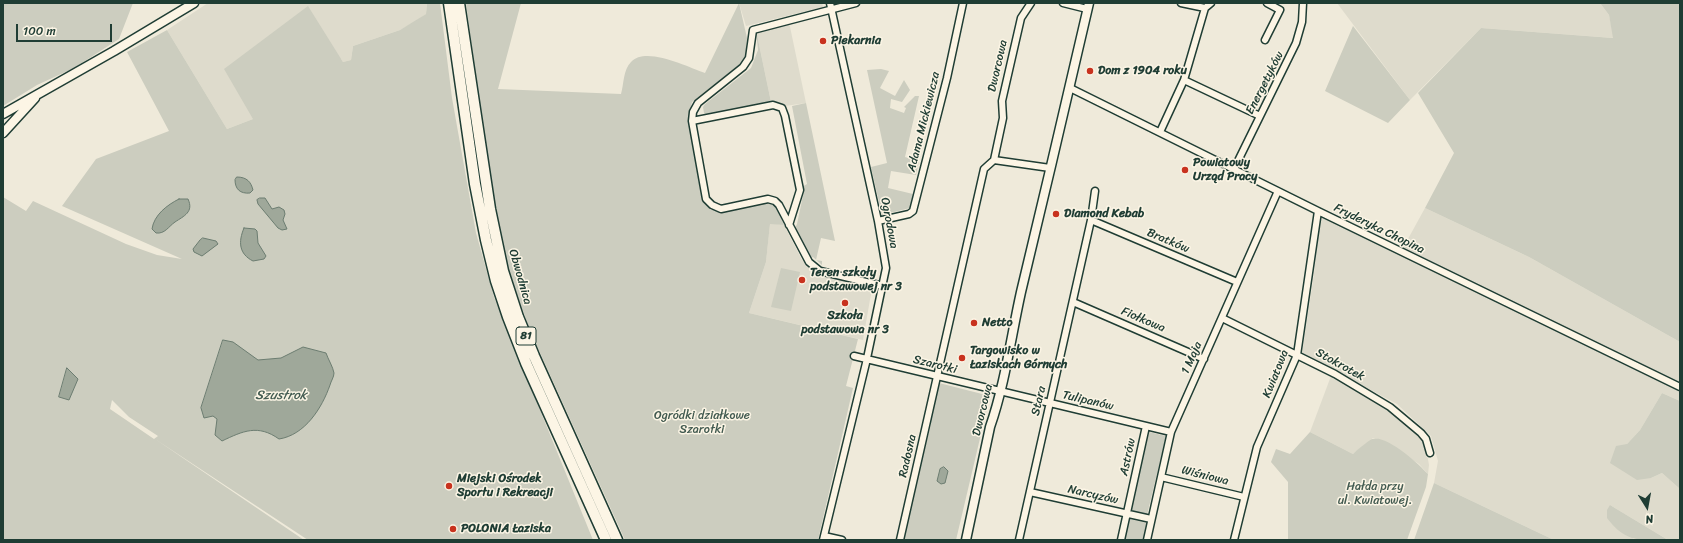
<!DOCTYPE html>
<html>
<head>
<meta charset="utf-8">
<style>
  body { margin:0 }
  #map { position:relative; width:1683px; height:543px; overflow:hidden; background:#efeada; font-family:Sriracha,sans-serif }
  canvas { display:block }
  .frame { position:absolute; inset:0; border:4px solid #1f3d34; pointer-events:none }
  .north { position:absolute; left:1627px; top:487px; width:40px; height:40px; -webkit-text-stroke:3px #fcf5e5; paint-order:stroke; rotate:169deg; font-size:11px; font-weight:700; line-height:16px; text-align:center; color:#1f3d34 }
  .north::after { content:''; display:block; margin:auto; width:14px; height:18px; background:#1f3d34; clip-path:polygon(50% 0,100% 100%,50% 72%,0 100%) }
  .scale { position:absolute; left:16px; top:24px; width:96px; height:18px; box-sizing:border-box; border:2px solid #1f3d34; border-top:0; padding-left:5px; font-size:12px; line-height:14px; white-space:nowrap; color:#1f3d34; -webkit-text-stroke:3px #fcf5e5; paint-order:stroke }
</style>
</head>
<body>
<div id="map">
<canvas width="1683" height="543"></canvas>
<div class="frame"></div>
<div class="north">N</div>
<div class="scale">100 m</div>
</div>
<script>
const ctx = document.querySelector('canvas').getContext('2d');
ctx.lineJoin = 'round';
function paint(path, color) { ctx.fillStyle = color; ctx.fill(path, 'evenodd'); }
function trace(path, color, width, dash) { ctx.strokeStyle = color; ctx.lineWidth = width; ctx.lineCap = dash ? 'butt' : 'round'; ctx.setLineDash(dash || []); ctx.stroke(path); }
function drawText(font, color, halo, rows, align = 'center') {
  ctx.font = font + ' Sriracha,sans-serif'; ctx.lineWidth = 3; ctx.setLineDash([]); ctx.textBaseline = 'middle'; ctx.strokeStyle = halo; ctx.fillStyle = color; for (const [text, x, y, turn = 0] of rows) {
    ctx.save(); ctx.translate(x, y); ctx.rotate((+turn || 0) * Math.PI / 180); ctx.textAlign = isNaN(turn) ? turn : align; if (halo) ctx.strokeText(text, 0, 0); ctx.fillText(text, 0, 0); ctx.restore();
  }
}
paint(new Path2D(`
  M208,3H427L426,14L415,22L400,30L353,46L351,60L343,62L341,59L253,119L227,129L167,30Z
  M739,3H822L823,7L746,26Z
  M1337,3H1600L1609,15L1614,38L1481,28L1410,100Z
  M789,22L806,103L785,106L779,103L771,102L756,30Z
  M1425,208L1529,257L1680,342V401L1662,393L1640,430L1627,444L1651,478L1662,473L1680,489V540H1668L1610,505L1634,540H1554L1434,483L1438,461L1431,436L1397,404L1302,353L1314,274L1321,210L1347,225L1403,248Z
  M770,223L784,225L801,258L808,267L815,272L872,288L863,340L749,313L766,262Z
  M1331,376L1382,405L1416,432L1425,443L1429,465L1428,474L1419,464L1378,439L1373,438L1353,454L1310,432Z`), '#dedbcc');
paint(new Path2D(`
  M3,3H133L119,39L74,68L37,85L3,106Z
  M427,3H440L452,98L476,233L494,297L593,540H308L155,439L304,540H3V197L26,211L33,201L126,244L157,255L182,259L62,206L96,159L169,131L127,52L167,30L227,129L253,119L224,69L308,6L343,62L351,60L353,46L400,30L426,14ZM112,400L129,417L158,436L154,439L110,409Z
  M466,3H521L498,89L621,94C624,84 623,70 631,62C646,46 687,67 705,73L739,3L747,38L746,55L740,64L692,102L688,118L702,201L711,210L770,201V203L776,206L784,225L770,224L766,262L749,313L858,339L846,386L853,388L818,540H625L531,333L505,261L490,183Z
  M1600,3H1680V342L1529,257L1425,208L1454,153L1418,93L1481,28L1613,38L1609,15Z
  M1353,26L1410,100L1388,123L1325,91Z
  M756,30L771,102L708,116L704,113L703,107L705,104L751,68L758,50Z
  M881,69L889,71L880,88L895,96L904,80L910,90L902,102L891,99L890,108L904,113L906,108L904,107L915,96H919L905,157L919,161L916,175L891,171L888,188L913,194L910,208L882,215L871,167L887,163L867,70Z
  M806,103L835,241L821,238L816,260L822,261V265L813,257L811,258L795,228L797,224L804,191L802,187L807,184L792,106Z
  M781,268L800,272L791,311L771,307Z
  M939,383L990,396L956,540H902L915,480L918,477L931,424L929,420Z
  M1662,393L1680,401V489L1662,473L1651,478L1637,480L1610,463L1616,446L1627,444L1640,430Z
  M1149,432L1166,436L1147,515L1130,511Z
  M1310,432L1353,454C1357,450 1369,440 1372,439C1386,434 1419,464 1428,474L1426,487L1407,540H1288V482L1271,462L1276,449L1290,454Z
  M1434,483L1554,540H1414Z
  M1610,505L1668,540C1639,540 1626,543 1607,518V510Z
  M1129,519L1147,523L1143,540H1124Z`), '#cccdbf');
const water = new Path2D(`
  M237,177C247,177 251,182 253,190L250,193C240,194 235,189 235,180Z
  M260,198H265L272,209L279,207L284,210L285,214L283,220L287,229L282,230L278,228L258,204L257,200Z
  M179,199H188C194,212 184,216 175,222C168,227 165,234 156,233L152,229C154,215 167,205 179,199Z
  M244,228L255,229L257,231L258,243L266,256L264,259L253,261C239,254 238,242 244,228Z
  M203,238L216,241L218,244L202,256L194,252L193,249L200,240Z
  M223,340L233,342L258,360L281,358L303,347L326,353C328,359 333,367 334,373C334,377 331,381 330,385C322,408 305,435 279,439C258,424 243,431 222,441L215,435L217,419L213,416L204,418L201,408Z
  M67,368L78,379L69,400L59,397Z
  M944,467L948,471L945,483L941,484L937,481L940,469Z`);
paint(water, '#9fa89a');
trace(water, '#6c7d71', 1);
const minor = new Path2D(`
  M856,3L753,30L749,58L743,67L698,103L693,112L692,121L706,199L712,205L721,209L768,199L775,201L779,205L809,262L820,271L883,286
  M1063,3L1087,9
  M1181,3L1205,8
  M1265,40L1280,10L1267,3
  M1184,80L1260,116
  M1070,88L1318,211L1680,387
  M692,121L773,105L782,108L785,116L800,190L789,225
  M1160,132L1184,80L1205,8L1211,3
  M994,160L1050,168
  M1234,169L1296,43L1302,22L1303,3
  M1091,220L1237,282
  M878,221L909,214L913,211L947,78L963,3
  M1073,302L1204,359
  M1222,318L1335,374L1390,407L1421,433L1426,439L1430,453
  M854,356L1171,432
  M1161,477L1244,497
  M1030,492L1151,519
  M824,536L842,540
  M823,540L866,363L886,268L878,221L830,3
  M900,540L984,169L994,160L1003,118L1002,101L1021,18L1031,3
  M1019,540L1091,220L1095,191
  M1121,540L1146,426
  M1147,540L1171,432L1278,191
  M1234,540L1257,447L1297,355L1318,211`);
const tertiary = new Path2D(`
  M3,114L114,51L194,3
  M3,133L35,98
  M966,540L990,427C1005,384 1011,337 1021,292C1044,196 1067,99 1089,3`);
const primary = new Path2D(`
  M449,3L475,184L486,240L496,281L508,317L526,363L606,540
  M459,3L490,209L503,271L518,317L534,356L617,540`);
trace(minor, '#1f3d34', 9);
trace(tertiary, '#1f3d34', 11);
trace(primary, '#1f3d34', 13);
trace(minor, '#fcf5e5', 6);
trace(tertiary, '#fcf5e5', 8);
trace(primary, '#fcf5e5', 10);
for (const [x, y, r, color] of [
  [823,41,4,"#c8321e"],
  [1090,71,4,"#c8321e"],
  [1185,170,4,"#c8321e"],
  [1056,214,4,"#c8321e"],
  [802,280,4,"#c8321e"],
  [845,303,4,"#c8321e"],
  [974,323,4,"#c8321e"],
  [962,358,4,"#c8321e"],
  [449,486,4,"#c8321e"],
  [453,529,4,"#c8321e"]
]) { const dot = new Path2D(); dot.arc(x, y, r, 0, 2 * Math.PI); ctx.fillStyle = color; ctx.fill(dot); trace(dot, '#fcf5e5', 1.5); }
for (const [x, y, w] of [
  [526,336,20]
]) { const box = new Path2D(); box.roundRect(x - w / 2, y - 9, w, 18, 3); ctx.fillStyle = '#fcf5e5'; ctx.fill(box); trace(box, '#1f3d34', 1); }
drawText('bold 11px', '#1f3d34', null, [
  ["81",526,336]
]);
drawText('bold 12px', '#1f3d34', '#fcf5e5', [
  ["Piekarnia",831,41],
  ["Dom z 1904 roku",1098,71],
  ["Powiatowy",1193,163],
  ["Urząd Pracy",1193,177],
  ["Diamond Kebab",1064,214],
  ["Teren szkoły",810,273],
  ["podstawowej nr 3",810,287],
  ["Szkoła",845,316,"center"],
  ["podstawowa nr 3",845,330,"center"],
  ["Netto",982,323],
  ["Targowisko w",970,351],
  ["Łaziskach Górnych",970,365],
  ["Miejski Ośrodek",457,479],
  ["Sportu i Rekreacji",457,493],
  ["POLONIA Łaziska",461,529]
], 'left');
drawText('12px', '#1f3d34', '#fcf5e5', [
  ["Dworcowa",998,66,-77],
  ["Energetyków",1265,83,-63],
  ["Adama Mickiewicza",924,122,-76],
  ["Ogrodowa",889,223,79],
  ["Fryderyka Chopina",1379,229,26],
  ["Bratków",1168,241,23],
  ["Obwodnica",520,277,74],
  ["Fiołkowa",1143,320,23],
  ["1 Maja",1192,358,-66],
  ["Szarotki",935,365,14],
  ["Stokrotek",1340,365,29],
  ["Kwiatowa",1276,374,-68],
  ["Stara",1039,401,-77],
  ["Tulipanów",1088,401,13],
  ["Dworcowa",983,410,-76],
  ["Radosna",908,456,-77],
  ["Astrów",1128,457,-78],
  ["Wiśniowa",1205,476,14],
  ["Narcyzów",1093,495,13]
]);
drawText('12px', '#425a50', '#fcf5e5', [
  ["Ogródki działkowe",702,416],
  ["Szarotki",702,430],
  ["Hałda przy",1375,487],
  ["ul. Kwiatowej.",1375,501]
]);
drawText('italic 13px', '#455d53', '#fcf5e5', [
  ["Szustrok",281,396]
]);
</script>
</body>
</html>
